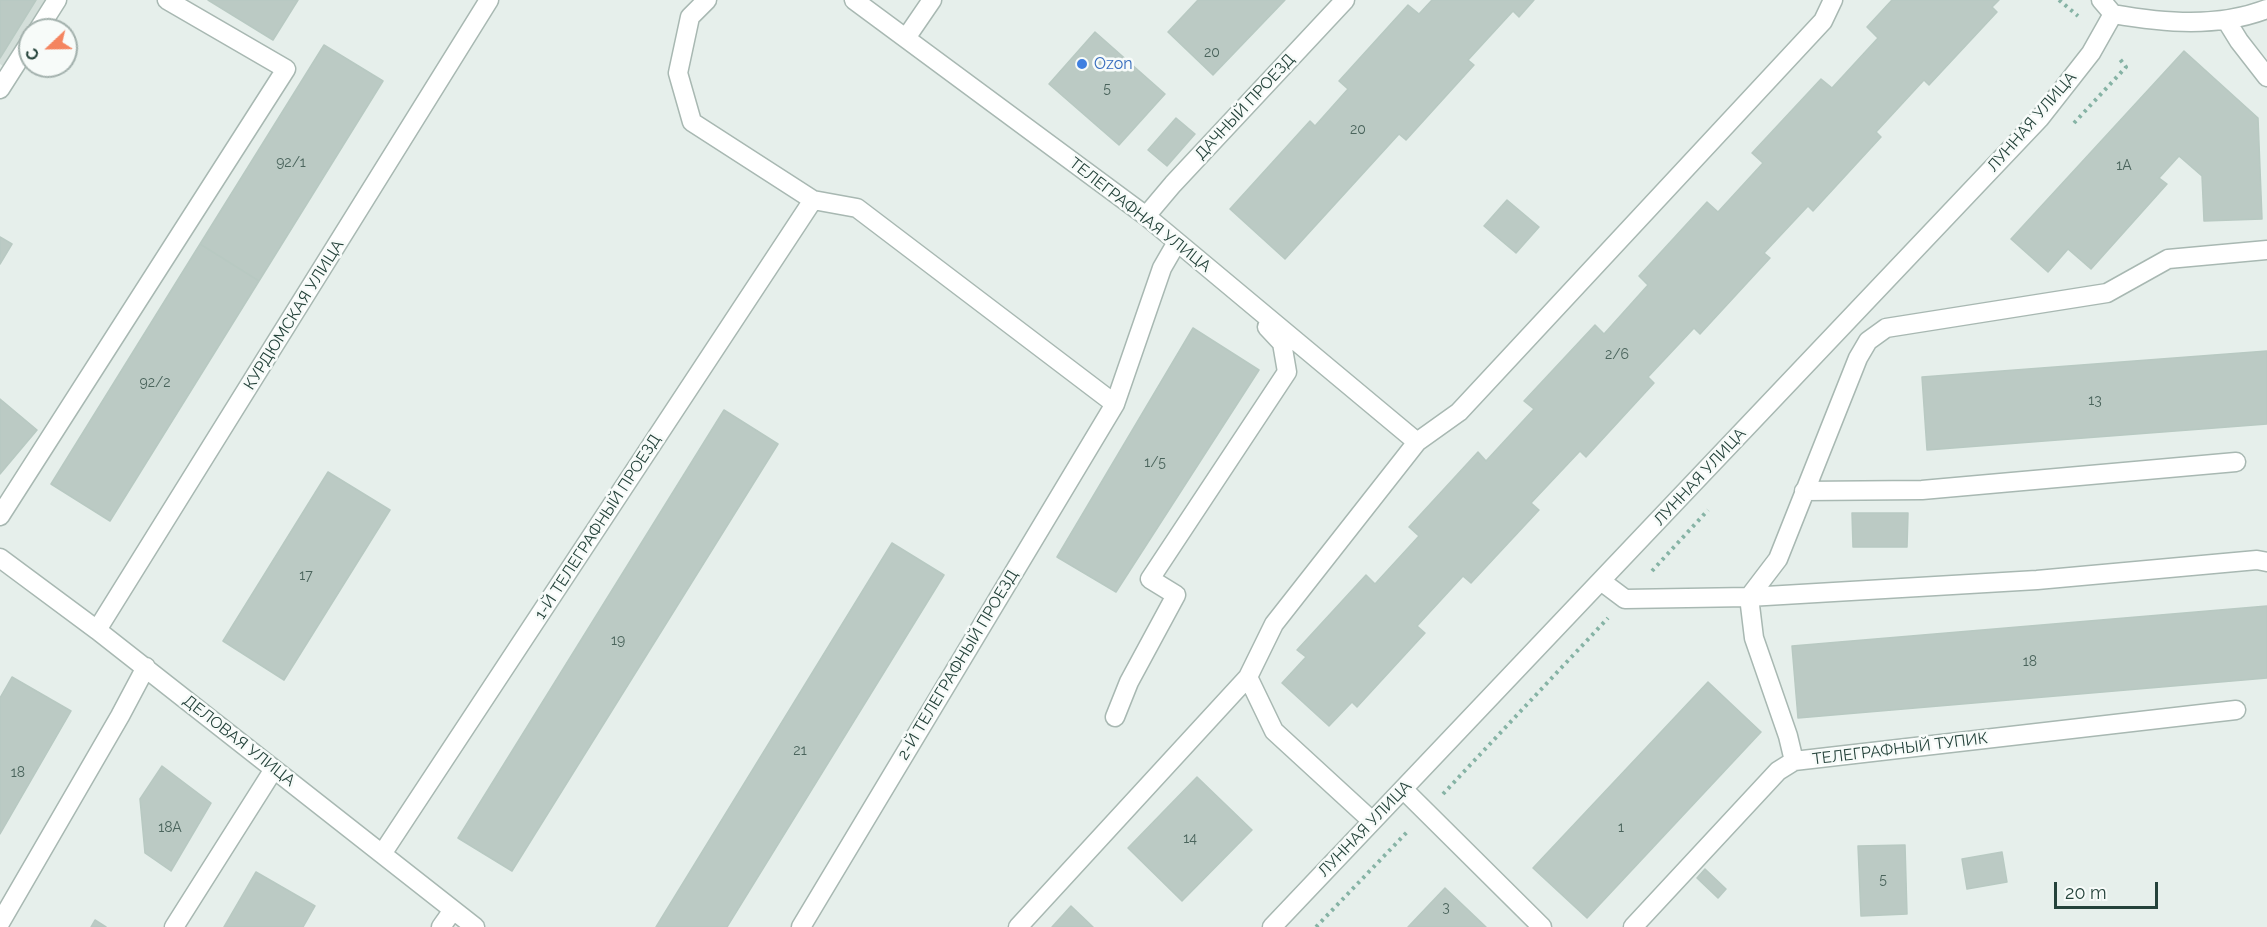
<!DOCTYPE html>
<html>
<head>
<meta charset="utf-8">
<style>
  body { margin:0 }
  #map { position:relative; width:2267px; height:927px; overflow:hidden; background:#e6efeb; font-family:Raleway,sans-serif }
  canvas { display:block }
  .north { position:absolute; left:18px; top:18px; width:60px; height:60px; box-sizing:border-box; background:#f7fbf9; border:2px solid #a3b1ad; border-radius:50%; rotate:248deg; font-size:16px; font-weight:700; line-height:24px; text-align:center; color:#24423a }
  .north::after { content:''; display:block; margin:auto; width:21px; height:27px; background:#f4845f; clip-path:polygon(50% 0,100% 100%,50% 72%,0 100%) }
  .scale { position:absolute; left:2054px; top:882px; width:104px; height:27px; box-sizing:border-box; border:3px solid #24423a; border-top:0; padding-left:8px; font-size:18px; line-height:21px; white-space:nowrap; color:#24423a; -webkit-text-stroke:4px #f7fbf9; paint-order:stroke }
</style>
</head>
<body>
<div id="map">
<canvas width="2267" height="927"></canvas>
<div class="north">С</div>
<div class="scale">20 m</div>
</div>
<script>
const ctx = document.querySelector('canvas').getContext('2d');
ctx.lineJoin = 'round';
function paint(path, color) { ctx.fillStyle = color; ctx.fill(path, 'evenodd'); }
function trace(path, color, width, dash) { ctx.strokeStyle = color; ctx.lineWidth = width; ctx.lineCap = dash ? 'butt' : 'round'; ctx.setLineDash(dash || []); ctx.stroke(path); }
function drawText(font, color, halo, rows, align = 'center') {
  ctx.font = font + ' Raleway,sans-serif'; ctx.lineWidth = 5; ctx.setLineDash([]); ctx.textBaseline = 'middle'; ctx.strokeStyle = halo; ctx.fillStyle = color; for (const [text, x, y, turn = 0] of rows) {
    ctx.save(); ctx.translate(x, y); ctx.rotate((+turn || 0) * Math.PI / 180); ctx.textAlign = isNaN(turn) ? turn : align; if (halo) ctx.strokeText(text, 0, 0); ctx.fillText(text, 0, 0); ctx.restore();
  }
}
paint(new Path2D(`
  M0,0H45L3,66L0,64Z`), '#d4dfda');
const building = new Path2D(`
  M0,0H36L0,58Z
  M208,0H298L273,40Z
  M1198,0H1285L1213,75L1168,32Z
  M1432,0H1534L1519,17L1513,11L1468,60L1474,65L1406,140L1399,134L1285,259L1230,209L1310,121L1315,126L1348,89L1339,81L1408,5L1419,14Z
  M1892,0H1999L1992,7L1997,12L1929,85L1924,80L1876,132L1881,137L1813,211L1808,206L1764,253L1770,258L1700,334L1694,328L1648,377L1654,383L1586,457L1580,451L1531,503L1539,510L1471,583L1463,576L1417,626L1425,633L1357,707L1352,702L1329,726L1282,683L1306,657L1297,650L1366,575L1375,584L1419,536L1409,527L1478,452L1486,461L1534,409L1524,401L1595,325L1604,334L1648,285L1639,276L1707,202L1718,212L1763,163L1752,153L1821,79L1832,88L1878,38L1867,27Z
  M1095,32L1165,94L1119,145L1049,84Z
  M324,45L383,81L259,281L200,244Z
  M2184,51L2258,118L2262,219L2204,221L2202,176L2179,156L2159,178L2167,184L2091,269L2068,249L2048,272L2011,239Z
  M1176,118L1195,134L1167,166L1148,150Z
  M1507,200L1539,227L1516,253L1484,226Z
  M0,237L12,244L0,264Z
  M200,244L259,281L110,521L51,484Z
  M1193,328L1259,370L1116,592L1057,557Z
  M2267,351V424L1927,450L1922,377Z
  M0,399L37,430L0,474Z
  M724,410L778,444L512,871L458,838Z
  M328,472L390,510L284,680L223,641Z
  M1852,513H1908L1907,547H1853Z
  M892,543L944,575L727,927H656Z
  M2267,606V678L1798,718L1792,646Z
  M12,677L71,711L0,834V698Z
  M1708,682L1761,732L1587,918L1533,868Z
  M162,766L211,803L171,871L145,853L140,799Z
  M1197,777L1252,830L1182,901L1128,848Z
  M1905,845L1907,914L1861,916L1858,846Z
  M2002,852L2007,882L1967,889L1962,859Z
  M1705,869L1726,889L1718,898L1697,878Z
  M256,872L315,906L303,927H224Z
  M1445,888L1486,927H1408Z
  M1071,906L1093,927H1052Z
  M95,920L106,927H91Z`);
paint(building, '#bbcac4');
trace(building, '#b8c9c2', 1.5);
const minor = new Path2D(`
  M707,0L690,17L678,73L692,122L813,200L857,208L1115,404
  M854,0L1146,216L1417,442
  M2101,0L2113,14C2164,23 2218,28 2267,9
  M2226,20L2239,41L2267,77
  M38,30L57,0
  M906,38L932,0
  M0,89L30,42
  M1146,216L1173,184L1345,0
  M1804,491L1922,490L2236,462
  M0,516L286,69L167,0
  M0,558L97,630L475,927
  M1601,581L1625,599L1749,597L2037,580L2257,560L2267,562
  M97,630L489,0
  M1115,717L1129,682L1176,595L1150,579L1287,372L1282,343L1267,327
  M1794,761L1788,736L1754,638L1749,597L1778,559L1858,358L1868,341L1886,328L2107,293L2168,259L2267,250
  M1404,790L1542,927
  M1372,821L1274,731L1248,677L1274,624L1417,442L1459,412L1823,21L1833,0
  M382,854L813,200
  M0,923L120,716L146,667
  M174,927L274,769
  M441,927L453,910
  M801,927L1115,404L1162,268L1177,242
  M1018,927L1248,677
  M1272,927L2040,118L2091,53L2113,14
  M1633,927L1778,771L1794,761L2236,710`);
trace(minor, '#a8b8b2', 21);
trace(new Path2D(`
  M2059,0L2078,16
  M2074,123L2126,67L2119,58
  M1652,571L1708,510
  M1443,794L1608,618
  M1316,927L1409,830`), '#86b3a5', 4, [3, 4.5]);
trace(minor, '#fff', 18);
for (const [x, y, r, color] of [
  [1082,64,6,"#3f7fe0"]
]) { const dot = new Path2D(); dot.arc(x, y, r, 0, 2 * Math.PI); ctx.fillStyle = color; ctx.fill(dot); trace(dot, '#f7fbf9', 2); }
drawText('14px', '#4a645c', null, [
  ["20",1212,53],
  ["5",1107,89],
  ["20",1358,130],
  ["92/1",291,163],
  ["1А",2124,166],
  ["2/6",1617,355],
  ["92/2",155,383],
  ["13",2095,401],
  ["1/5",1155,463],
  ["17",306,576],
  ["19",618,641],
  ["18",2030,662],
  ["21",800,751],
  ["18",18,773],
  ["18А",170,828],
  ["1",1621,828],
  ["14",1190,839],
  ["5",1883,880],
  ["3",1446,908]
]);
drawText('16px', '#366cbe', '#f7fbf9', [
  ["Ozon",1094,64]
], 'left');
drawText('16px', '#24423a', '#f7fbf9', [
  ["ДАЧНЫЙ ПРОЕЗД",1245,107,-47],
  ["ЛУННАЯ УЛИЦА",2032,122,-49],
  ["ТЕЛЕГРАФНАЯ УЛИЦА",1140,215,38],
  ["КУРДЮМСКАЯ УЛИЦА",294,315,-58],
  ["ЛУННАЯ УЛИЦА",1700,477,-47],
  ["1-Й ТЕЛЕГРАФНЫЙ ПРОЕЗД",598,527,-57],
  ["2-Й ТЕЛЕГРАФНЫЙ ПРОЕЗД",958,665,-59],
  ["ДЕЛОВАЯ УЛИЦА",239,741,38],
  ["ТЕЛЕГРАФНЫЙ ТУПИК",1900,749,-7],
  ["ЛУННАЯ УЛИЦА",1365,829,-46]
]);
</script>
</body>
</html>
